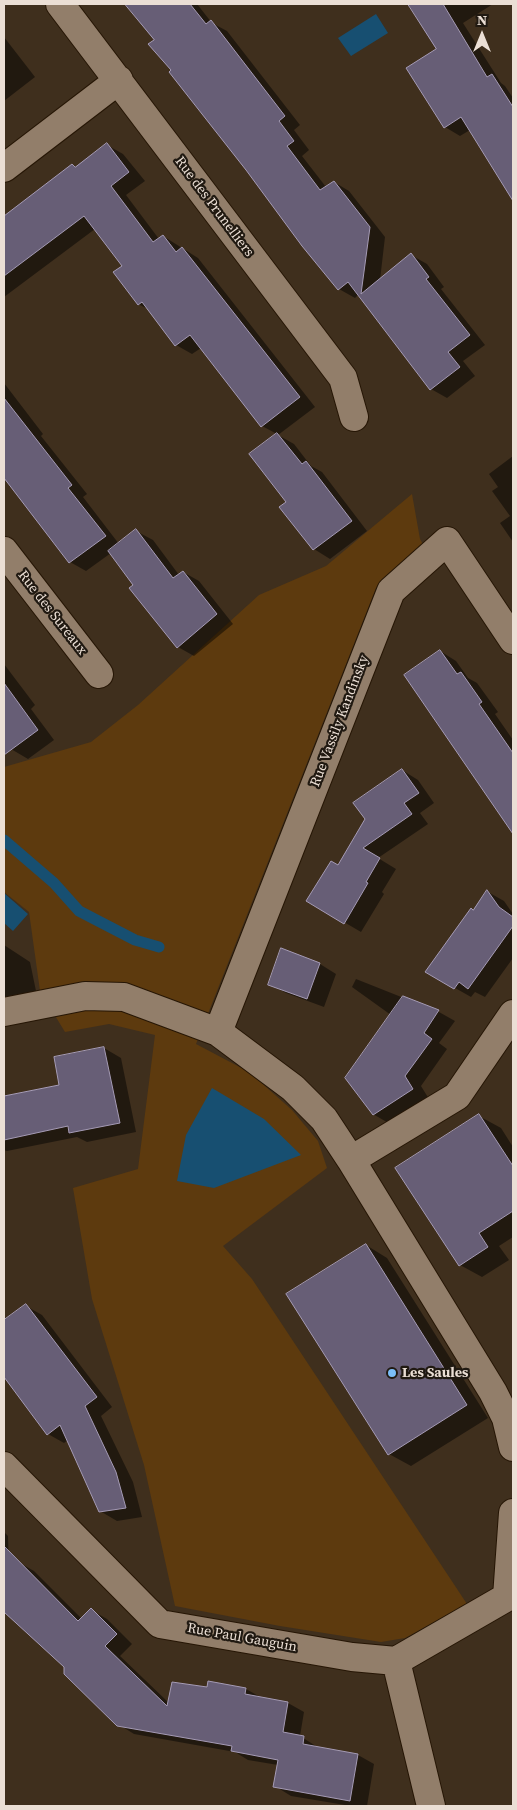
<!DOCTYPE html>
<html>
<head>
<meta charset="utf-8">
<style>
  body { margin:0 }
  #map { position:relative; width:517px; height:1810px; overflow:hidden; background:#3f2f1d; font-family:"Source Serif 4",serif }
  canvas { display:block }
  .frame { position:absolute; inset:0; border:5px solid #ebdfd5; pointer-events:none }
  .north { position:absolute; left:457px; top:10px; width:50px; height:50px; -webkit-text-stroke:4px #201911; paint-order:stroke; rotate:0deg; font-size:14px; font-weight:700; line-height:20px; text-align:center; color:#ebdfd5 }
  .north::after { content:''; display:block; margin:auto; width:18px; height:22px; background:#ebdfd5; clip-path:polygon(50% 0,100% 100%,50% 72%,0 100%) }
</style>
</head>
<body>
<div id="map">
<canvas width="517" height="1810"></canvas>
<div class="frame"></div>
<div class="north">N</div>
</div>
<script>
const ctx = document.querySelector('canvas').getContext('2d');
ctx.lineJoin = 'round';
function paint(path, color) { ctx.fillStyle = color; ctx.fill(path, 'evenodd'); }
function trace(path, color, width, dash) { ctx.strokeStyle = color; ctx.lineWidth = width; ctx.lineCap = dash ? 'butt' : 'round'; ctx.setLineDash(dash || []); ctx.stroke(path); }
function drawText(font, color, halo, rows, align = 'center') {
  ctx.font = font + ' "Source Serif 4",serif'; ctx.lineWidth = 4.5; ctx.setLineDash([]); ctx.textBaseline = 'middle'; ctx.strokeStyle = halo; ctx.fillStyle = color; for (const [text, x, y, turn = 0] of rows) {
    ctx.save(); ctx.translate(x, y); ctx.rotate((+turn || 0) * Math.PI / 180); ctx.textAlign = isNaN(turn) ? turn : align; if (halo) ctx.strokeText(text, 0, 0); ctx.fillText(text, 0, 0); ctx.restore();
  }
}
paint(new Path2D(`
  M412,494L420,539L427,552L376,588L196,1044L249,1072L292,1110L318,1141L327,1168L223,1246L252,1279L467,1604L405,1638L381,1642L280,1626L175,1606L144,1465L92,1299L73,1188L138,1169L155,1035L109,1024L65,1032L40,991L29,912L4,892V767L91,742L138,705L259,595L326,566Z`), '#5d3a0e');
paint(new Path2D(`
  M376,14L388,33L351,56L338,38Z
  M4,893L28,914L13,931L4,923Z
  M212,1088L264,1119L301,1155L214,1188L177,1181L186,1135Z`), '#174f71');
paint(new Path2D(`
  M126,4H197L212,23L227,31L300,125L294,130L309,150L302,156L326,187L334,182L349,191L385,237L380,280L411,255L427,264L444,287L441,289L485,345L463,361L475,376L447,398L431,389L359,294L355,298L339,289L173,71L156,40Z
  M425,4H493L463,23L501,83L505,86L513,98V196L470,130L460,136L445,127L438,49L414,11Z
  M4,37L35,77L4,101Z
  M107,145L123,154L145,181L126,195L159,239L163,236L198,258L315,407L278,435L294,444L311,466L322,472L367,531L330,559L314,549L287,502L277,434L262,426L201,348L192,354L176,345L150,310L138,304L124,266L95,229L4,297V219Z
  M4,383L43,434L41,436L87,494L83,497L119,544L136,531L153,540L179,575L183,572L199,581L233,624L194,656L178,647L111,553L86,571L70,562L4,475Z
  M513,456V542L500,523L510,516L492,491L498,487L489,474Z
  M440,651L456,661L468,678L477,683L498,712L495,714L513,740V826L506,821Z
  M4,664L35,705L31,709L54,740L28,759L11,749L4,740Z
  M402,770L418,780L434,803L420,813L428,824L378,858L396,869L382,892L384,894L361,932L308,901L338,867Z
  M488,892L504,901L513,914V958L485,997L475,992L471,997L427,972Z
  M4,945L30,962L36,991L4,997Z
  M282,950L320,964L336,974L324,1007L286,993L270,984Z
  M356,979L439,1012L455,1021L439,1043L447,1049L421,1086L429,1099L390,1124L373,1114L391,1015L352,987Z
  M104,1048L121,1058L136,1132L87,1142L77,1137L7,1151L4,1150V1098L61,1086Z
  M479,1116L501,1128L513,1147V1237L499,1246L509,1260L482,1277L460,1265Z
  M366,1245L387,1258L488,1418L411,1466L389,1454Z
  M26,1306L42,1315L112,1407L101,1416L133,1482L142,1517L117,1521L100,1511L68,1440L64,1443L48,1434L4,1375V1322Z
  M4,1532L8,1536L9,1571L18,1562L34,1571L82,1619L91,1610L107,1619L132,1644L120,1656L169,1703L208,1689H246L262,1698L288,1703L304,1712L300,1736L319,1748L358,1755L374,1764L367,1806H351L291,1796L275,1786L278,1765L248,1760L235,1752L134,1734L118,1724L66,1666L4,1610Z`), '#0007');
trace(new Path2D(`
  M4,840L54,883L79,911L135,940L159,947`), '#174f71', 11);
const building = new Path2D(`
  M125,4H190L206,24L211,20L285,116L279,121L294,141L287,146L320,190L334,181L370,227L361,294L411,253L429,277L426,279L470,335L448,352L460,367L430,390L348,282L338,290L302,246L246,170L169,72L171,70L148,44L154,40Z
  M408,4H443L487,77L492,74L513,107V201L461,117L444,128L406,68L436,49Z
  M107,143L129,172L111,186L153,242L163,235L176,252L182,247L300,397L261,427L190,335L175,346L142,302L138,305L113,272L122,266L84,216L4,276V216L72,164L75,167Z
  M4,398L72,485L68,488L106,536L69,563L4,478Z
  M277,433L302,464L306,461L352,521L313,550L279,507L286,502L249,454Z
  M136,529L173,578L183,571L217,614L177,648L129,588L133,585L108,551Z
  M440,650L457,674L461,672L482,702L479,704L513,753V834L404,675Z
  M4,683L38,730L4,755Z
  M402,769L419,793L404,803L412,814L363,848L380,858L366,882L368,883L344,924L306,901L331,861L338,865L365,819L353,803Z
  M487,890L499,907L513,917V926L468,989L459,982L454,989L425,972L471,908L473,910Z
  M281,948L320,963L307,999L268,985Z
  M403,996L439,1010L424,1033L432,1039L405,1076L413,1089L373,1115L345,1078Z
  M104,1047L120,1123L69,1133L68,1126L4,1140V1096L59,1085L54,1057Z
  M479,1114L513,1166V1211L479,1233L488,1247L459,1266L395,1168Z
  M366,1244L467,1405L388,1455L286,1294Z
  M26,1304L97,1397L85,1406L116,1472L126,1508L99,1512L60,1425L47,1435L4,1377V1320Z
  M4,1546L78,1621L91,1608L117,1634L105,1646L167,1706L172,1682L207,1687L208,1681L246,1688L245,1694L288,1702L283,1732L304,1736L303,1744L358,1754L350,1801L273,1787L278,1760L231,1751L232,1746L117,1726L64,1674V1667L4,1612Z`);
paint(building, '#675e76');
trace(building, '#a59bb5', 1);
const minor = new Path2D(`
  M60,4L343,378L354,417
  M4,168L119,80
  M4,551L99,674
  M4,1012L85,996L124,997L218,1032L293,1088L324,1119L351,1160L493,1392L506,1418L513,1447
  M218,1032L391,591L447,541L513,640
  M351,1160L457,1096L513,1014
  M4,1466L160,1624L352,1657L396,1661L431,1806
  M396,1661L507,1597L513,1513`);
trace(minor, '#261605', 30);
trace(minor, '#927e6a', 28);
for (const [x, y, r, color] of [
  [392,1373,5,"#7bbef8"]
]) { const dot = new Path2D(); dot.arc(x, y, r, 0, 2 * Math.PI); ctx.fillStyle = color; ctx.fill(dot); trace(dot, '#201911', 2); }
drawText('14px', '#ebdfd5', '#201911', [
  ["Rue des Prunelliers",214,207,53],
  ["Rue des Sureaux",52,613,52],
  ["Rue Vassily Kandinsky",340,721,-69],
  ["Rue Paul Gauguin",242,1638,10]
]);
drawText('bold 14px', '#ebdfd5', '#201911', [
  ["Les Saules",402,1373]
], 'left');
</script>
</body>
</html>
